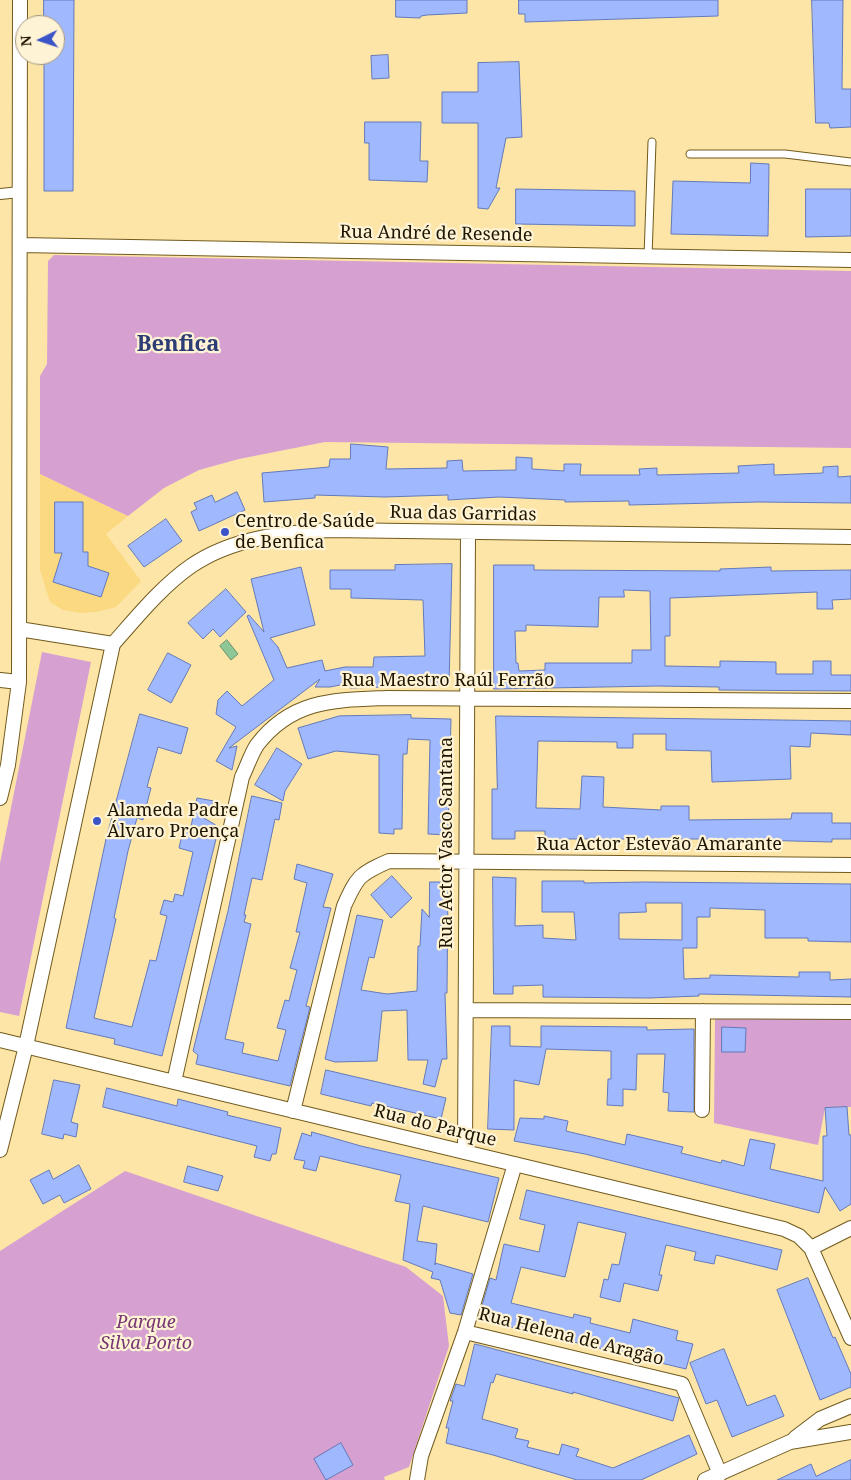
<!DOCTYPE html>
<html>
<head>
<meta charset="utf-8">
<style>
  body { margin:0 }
  #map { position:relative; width:851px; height:1480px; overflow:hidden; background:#fde5a7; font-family:"Noto Serif",serif }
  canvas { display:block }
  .north { position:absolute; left:15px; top:15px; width:50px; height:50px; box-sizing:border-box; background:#fff3d5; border:1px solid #a59a80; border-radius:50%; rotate:266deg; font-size:14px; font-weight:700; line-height:20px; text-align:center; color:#1d1500 }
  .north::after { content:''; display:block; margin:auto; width:18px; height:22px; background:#3b54c7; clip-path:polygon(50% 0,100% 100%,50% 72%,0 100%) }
</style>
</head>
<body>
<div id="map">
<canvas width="851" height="1480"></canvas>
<div class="north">N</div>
</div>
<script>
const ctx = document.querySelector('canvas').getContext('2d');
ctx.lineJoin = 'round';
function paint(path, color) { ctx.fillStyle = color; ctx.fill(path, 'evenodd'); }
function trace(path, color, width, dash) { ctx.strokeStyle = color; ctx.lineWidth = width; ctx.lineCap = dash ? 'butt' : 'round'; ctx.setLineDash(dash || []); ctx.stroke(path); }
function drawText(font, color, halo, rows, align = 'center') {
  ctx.font = font + ' "Noto Serif",serif'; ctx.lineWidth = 4.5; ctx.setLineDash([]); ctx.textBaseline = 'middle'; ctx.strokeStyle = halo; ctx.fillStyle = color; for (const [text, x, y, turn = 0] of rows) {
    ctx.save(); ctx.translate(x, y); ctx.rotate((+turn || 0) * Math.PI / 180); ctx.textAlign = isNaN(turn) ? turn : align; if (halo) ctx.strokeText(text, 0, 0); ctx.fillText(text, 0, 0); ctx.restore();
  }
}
paint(new Path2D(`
  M40,474L128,516L106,534L141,581L116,607L96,612L80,613L63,610L50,602L40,570Z`), '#fbd981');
paint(new Path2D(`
  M54,255L851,271V448L325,442L239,459L199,470L164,488L128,516L40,474V376L47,364L48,261Z
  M42,652L91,662L19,1016L0,1012V863Z
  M715,1018L851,1019V1107L825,1108L818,1145L714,1123Z
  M125,1171L406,1267L443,1296L449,1346L409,1467L384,1477L385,1480H0V1251Z`), '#d6a1d1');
const water = new Path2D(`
  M227,640L238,654L231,660L220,646Z`);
paint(water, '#8ec797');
trace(water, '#6c926a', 1);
const building = new Path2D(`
  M44,0H74L73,191H44V55H55V25H44Z
  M396,0H467V13L427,15L421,16L420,18L396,17Z
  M519,0H718V16L525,22V14H519Z
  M812,0H843L842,89H851V127L830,128L829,123H816Z
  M388,55L389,78L372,79L371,56Z
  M519,62L522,137L506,138L496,188H500L488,209L478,208V123H442V92H478V63Z
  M365,122H421L420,161H428L427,182L369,180V143H365Z
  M751,163L769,164L768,236L671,234L673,181L750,183Z
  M516,189L635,191V226L516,224Z
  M806,189H851V236L806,237Z
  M351,444L388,447L386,469L447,468V461L462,460L463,471L516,470V457L532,458V469L564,471V464H581L580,475H640L639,469L657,468V475L739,473L738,466L774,464V475L823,473V467L838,466V477L851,476V503L759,502L629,505V501L565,502V500L499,497L448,500V495L385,497L315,495V498L264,502L262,473L329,467L330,459H350Z
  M237,492L245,510L199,531L191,512L197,509L194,503L212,495L215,502Z
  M55,502H83V552H88V566L109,573L101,597L53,582L62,553H55Z
  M166,519L182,541L144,567L128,546Z
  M452,564L449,685L350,688V683L330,687H315L320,679L229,748L237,746L232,770L216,761L236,727L216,714L218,700L227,691L242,706L274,680L247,616L249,615L264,632L251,579L301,567L315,625L270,638L278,647L287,668L322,660L325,671L345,667H373L374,657L425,656L423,600L351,598V589H330V570H395V565Z
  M494,565H534V570L720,571V569L771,567V571L851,570V599L832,600L833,609H817V592L670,598V636H665V666L720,667V661L776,662V674H813V661H831V675H851V691L719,690V687L657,686L494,689ZM624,590L650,591L651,650H632V663H545V670L519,671L518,663H516L515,631H526V625L598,627L599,597H624Z
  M226,589L246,612L220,637L213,629L203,639L188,623Z
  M168,653L191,665L171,703L148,690Z
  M140,714L188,728L181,754L158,747L147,787L151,788L146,807L143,820L137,818L128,851L114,918L116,919L94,1018L132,1027L150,960L156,961L167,916L160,914L164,900L173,902L175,894L183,896L193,852L179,848L183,830L190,831L197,798L214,801L204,818L219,827L162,1056L114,1044L115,1039L66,1028L106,839Z
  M411,715V718L451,719L448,835L428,834L430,740L408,739L407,754H403L402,829H394V834L379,833V755L336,751L308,759L298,728L339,716Z
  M496,716L851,721V735L811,733L810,747L790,746L791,779L712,782L711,751L666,750V734H633V748H617V742L538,741L536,808L580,809L582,776L604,777L603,807L661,810V806H689V820L791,819L792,813H832V823H851V839H832V842L714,839H545V831H515V839H492V789H497Z
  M277,748L302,764L285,791L283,801L255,785Z
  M252,796L282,803L279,820L275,819L262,880L252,878L244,915H246L244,922L251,924L225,1039L244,1043L242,1053L278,1061L286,1030L277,1028L285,1000L289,1001L297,970L290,968L300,932H296L307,883L294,879L297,864L333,874L323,907L331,908L306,1006L310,1007L290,1086L196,1064L198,1055L193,1051L228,911Z
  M392,876L412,898L391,918L371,895Z
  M493,877L516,878L515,926L543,925V938L576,940L574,912H542V881H584V883L645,882L851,884V942L808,941V938H765V910L710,908V917H697V948H683L684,979L710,978V975L799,977V972H830V980L851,979V997L699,994V996L649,998L543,997V985L513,986V994H494ZM646,903H682V940L619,939V913L646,912Z
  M430,882H448L447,993H445L447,1059H442L435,1087L423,1084L428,1060H408L407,1010L382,1011L377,1061L335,1062L325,1059L357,915L383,920L374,958L369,957L361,990L387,994L417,991L418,946H420L422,909L429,917Z
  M492,1026H510V1046L541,1047V1026L647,1027V1030L694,1029V1112L668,1111L669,1093L663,1092L665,1054H637L636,1090L623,1089V1106L607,1105L608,1079H611V1051L546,1049L539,1085L514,1080V1130L488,1129Z
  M722,1027L746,1028L745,1052H722Z
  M326,1070L446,1098L441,1119L372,1103L371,1106L321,1094Z
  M54,1080L80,1085L71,1122L78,1124L76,1137L64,1134L63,1139L42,1134Z
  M107,1088L177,1106L178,1099L228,1112L227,1115L281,1128L276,1154H272L270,1161L254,1157L257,1146L103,1107Z
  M847,1107L849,1135H851V1204L840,1211L825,1187L819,1213L585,1154L514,1141L520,1118L544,1119V1116L568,1121L566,1131L625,1145L627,1134L683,1147L681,1153L721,1163L722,1160L744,1166L750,1139L775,1144L770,1169L823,1181V1136H827L825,1108Z
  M312,1132L361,1146L499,1178L488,1222L423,1206L417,1241L437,1244L435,1265V1263L473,1274L461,1315L450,1313L440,1280L431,1278L433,1272L403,1260L410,1204L395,1201L401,1175L320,1156L316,1171L303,1168L305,1161L294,1159L302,1133L311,1136Z
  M79,1165L91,1189L64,1203L60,1195L43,1204L30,1180L49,1170L53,1179Z
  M188,1166L223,1176L218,1191L184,1182Z
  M527,1190L782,1250L777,1270L716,1255L714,1264L694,1260L696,1252L666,1245L659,1275H662L658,1291L624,1283L620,1302L600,1297L604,1279L608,1280L612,1264L619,1265L626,1233L578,1222L565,1277L521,1267L511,1303L573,1318L574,1314L591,1318L590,1323L630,1333L633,1319L678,1331L676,1340L693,1344L686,1369L478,1319L490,1278L496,1280L504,1244L539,1252L545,1225L520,1219Z
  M808,1278L833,1338L835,1337L851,1374V1387L820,1400L777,1290Z
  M475,1344L679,1398L673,1421L573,1392V1394L496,1374L493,1383L491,1382L482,1419L518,1429L515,1438L529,1441L527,1447L559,1455L562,1444L579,1449L576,1456L613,1468L689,1435L697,1454L641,1480H577L493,1455L446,1443L449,1428H446L453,1401H450L456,1384L464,1386Z
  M724,1349L747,1406L775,1395L784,1416L732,1437L717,1400L706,1404L690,1363Z
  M341,1443L353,1465L326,1480L314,1459Z
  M851,1460V1480H777L811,1464L816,1476Z`);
paint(building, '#a0b8fe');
trace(building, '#6379ba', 1);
const service = new Path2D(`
  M690,154H785L851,162
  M648,257L652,142`);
const pedestrian = new Path2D(`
  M0,194L20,192`);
const minor = new Path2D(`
  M20,245L851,260
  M19,629L113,644
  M0,680L19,682
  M0,798L8,765L19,682L20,0
  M466,1010L851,1012
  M0,1040L784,1229L799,1236L811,1248L851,1338
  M174,1082L242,777C247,767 251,754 257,745C292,699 335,700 387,698L851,701
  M702,1110L703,1011
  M293,1111L344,906C357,877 359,874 389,861L851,865
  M0,1150L26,1046L113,644C137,617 161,587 191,566C232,538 282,533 330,530L851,537
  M465,1152L468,533
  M811,1248L851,1228
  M465,1332L682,1384L720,1474
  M795,1438L820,1419L851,1406
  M417,1480L421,1456L465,1332L515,1164
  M705,1480L790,1442L851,1432`);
trace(service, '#705a1d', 9);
trace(pedestrian, '#705a1d', 12);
trace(minor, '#705a1d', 16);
trace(service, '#fff', 7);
trace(pedestrian, '#fff', 10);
trace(minor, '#fff', 14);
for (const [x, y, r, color] of [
  [225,532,5,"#3b54c7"],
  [97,821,5,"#3b54c7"]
]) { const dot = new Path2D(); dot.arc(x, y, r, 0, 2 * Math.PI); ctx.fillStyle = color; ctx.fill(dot); trace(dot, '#fff3d5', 2); }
drawText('18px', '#1d1500', '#fff3d5', [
  ["Rua André de Resende",436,234,1],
  ["Rua das Garridas",463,514,1],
  ["Rua Maestro Raúl Ferrão",448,681],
  ["Rua Actor Vasco Santana",447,843,-90],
  ["Rua Actor Estevão Amarante",659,845],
  ["Rua do Parque",435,1126,14],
  ["Rua Helena de Aragão",571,1337,14]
]);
drawText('18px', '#1d1500', '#fff3d5', [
  ["Centro de Saúde",235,522],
  ["de Benfica",235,543],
  ["Alameda Padre",107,811],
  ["Álvaro Proença",107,832]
], 'left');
drawText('italic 18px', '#763673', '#fff3d5', [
  ["Parque",146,1323],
  ["Silva Porto",146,1344]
]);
drawText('bold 22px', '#2c3c75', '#fff3d5', [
  ["Benfica",178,345]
]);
</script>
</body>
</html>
